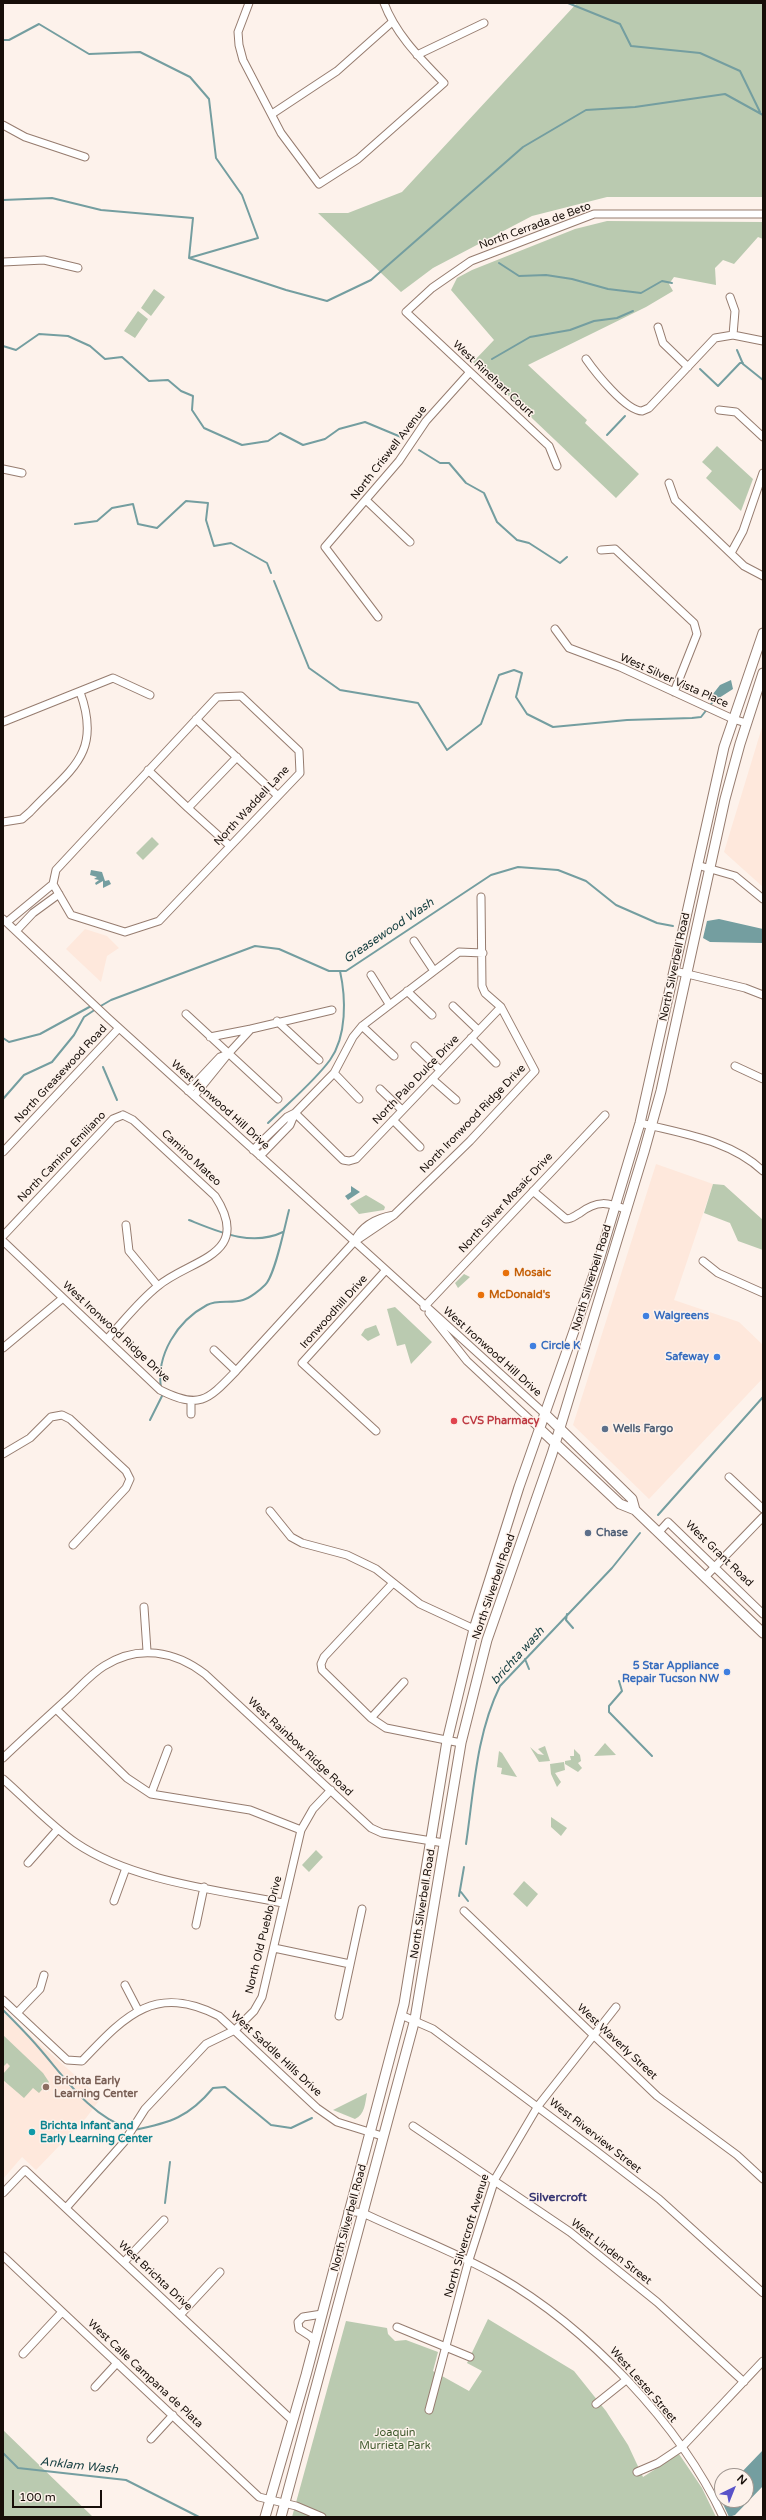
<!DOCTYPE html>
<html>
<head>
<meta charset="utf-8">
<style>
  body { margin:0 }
  #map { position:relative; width:766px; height:2520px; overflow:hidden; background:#fdf2eb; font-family:"Varela Round",sans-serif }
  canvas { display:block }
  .frame { position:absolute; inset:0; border:4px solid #170e09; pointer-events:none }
  .north { position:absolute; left:714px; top:2468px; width:40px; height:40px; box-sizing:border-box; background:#fdf2eb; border:1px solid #a19791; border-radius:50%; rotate:43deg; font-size:11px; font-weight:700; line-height:16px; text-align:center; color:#170e09 }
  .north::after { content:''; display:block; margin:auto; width:14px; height:18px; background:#5952c9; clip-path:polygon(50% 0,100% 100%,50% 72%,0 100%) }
  .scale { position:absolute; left:12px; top:2490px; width:90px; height:18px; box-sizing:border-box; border:2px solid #170e09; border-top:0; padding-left:5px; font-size:12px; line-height:14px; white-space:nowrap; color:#170e09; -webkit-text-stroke:3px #fdf2eb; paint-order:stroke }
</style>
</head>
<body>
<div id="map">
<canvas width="766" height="2520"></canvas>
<div class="frame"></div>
<div class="north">N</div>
<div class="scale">100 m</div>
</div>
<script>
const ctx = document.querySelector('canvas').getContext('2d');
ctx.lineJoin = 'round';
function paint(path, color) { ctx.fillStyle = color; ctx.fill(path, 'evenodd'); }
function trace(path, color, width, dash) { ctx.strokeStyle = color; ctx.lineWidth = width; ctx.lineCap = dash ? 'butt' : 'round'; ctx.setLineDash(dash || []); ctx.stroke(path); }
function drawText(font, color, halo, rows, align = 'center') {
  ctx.font = font + ' "Varela Round",sans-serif'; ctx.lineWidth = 3; ctx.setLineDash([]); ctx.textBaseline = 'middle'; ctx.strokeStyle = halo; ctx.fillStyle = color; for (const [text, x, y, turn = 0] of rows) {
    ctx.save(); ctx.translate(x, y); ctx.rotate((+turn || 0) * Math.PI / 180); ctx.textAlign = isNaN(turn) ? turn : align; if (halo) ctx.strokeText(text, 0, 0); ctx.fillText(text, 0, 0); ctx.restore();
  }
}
paint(new Path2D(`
  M763,724V887L724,852Z
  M85,929L107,936L119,948L107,956L101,982L66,949Z
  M656,1164L713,1184L674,1300L739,1322L763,1345V1378L649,1499L573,1425Z
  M3,2012L101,2098L86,2118L36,2170L22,2157L3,2179Z`), '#fee8dc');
paint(new Path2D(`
  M577,3H763V197H607L532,216L433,268L401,292L318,213H348L402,192Z
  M607,221L763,222V239L758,237L734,264L723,260L715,268L716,285L674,277L669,284L673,291L646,307L528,365L587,420L585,423L639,474L616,498L473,362L494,340L451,290L457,278L472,270L575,229Z
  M154,289L165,297L151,316L141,308Z
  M138,311L148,319L135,338L124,331Z
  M717,446L753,479L741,511L706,478L712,471L702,462Z
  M152,837L159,844L143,860L136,853Z
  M713,1184L724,1185L763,1220V1250L738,1241L730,1223L704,1213Z
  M366,1195L383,1205L385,1207L384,1210L359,1214L350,1204Z
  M464,1274L470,1277L458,1288L455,1283Z
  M395,1307L432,1342L411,1364L405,1344L397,1346L387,1309Z
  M376,1325L380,1335L368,1341L361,1335L365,1329Z
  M605,1743L616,1755L594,1756Z
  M545,1746L550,1761L539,1762L530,1747L538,1754L544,1755L538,1749Z
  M574,1749L580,1755L581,1761L578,1763L582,1768L578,1772L565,1764V1761L571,1760L570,1756H574Z
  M499,1751L502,1753L517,1777L501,1774L502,1768L497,1767Z
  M564,1762L565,1770L555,1773L561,1782L557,1787L551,1774L550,1764Z
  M551,1817L567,1828L561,1836L551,1827Z
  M316,1850L323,1857L309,1872L302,1865Z
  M524,1881L538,1894L527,1907L513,1894Z
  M3,2035L43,2073L49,2082L39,2093L33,2088L24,2098L3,2080V2074L10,2066L7,2063L3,2067Z
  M367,2093C365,2104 365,2114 355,2119L333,2110Z
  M488,2319L574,2371L606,2411L628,2445L643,2477L679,2454L702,2488L716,2517H292L346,2321L387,2328L388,2334L395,2341L406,2340L438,2352L433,2371L469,2391L482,2371L467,2363Z
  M3,2430L93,2517H3Z`), '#bacab0');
paint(new Path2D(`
  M731,680L733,689L719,698L718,704L709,699L720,685Z
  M91,870L102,872L105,881L109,880L111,884L103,888V881L96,885L95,883L99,880L94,879L97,877L90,875Z
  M719,919L763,929V943L710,942L703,938L707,921Z
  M351,1186L360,1192L348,1200L345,1196L351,1192Z
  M763,2450V2486L735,2515L729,2517L718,2493L722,2489V2500H746V2476H738Z`), '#749ea0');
trace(new Path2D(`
  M568,3L620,24L631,46L700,53L740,71L760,112
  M3,40H9L39,24L89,54L140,52L190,77L209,99L216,158L242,195L258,238L189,258L286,290L327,301L371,280L523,147L586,110L635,107L725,94L763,115
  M3,200L52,198L101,210L193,218L189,258
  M499,263L519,276L546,275L572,279L608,289L641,293L662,281L672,283
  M3,346L16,350L39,334L68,336L90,346L105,359L122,357L149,381L168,380L181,391L193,396L192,410L204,428L242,445L268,441L280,433L303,445L325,439L339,429L365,422L401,437
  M737,350L743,364L763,380
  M492,359L530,337L570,330L594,321L617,318L633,311
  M700,369L718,386L740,363H743
  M607,435L625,416
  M419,450L440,463H449L466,483L484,493L497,522L517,540L529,543L560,563L567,557
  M75,524L97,521L112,508L133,504L138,524L157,528L186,501L208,503L206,520L214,546L231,543L267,563L271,573
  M274,581L309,668L340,690L418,703L447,750L481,724L499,675L514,670L522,673L516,697L527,714L553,727L627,720L692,718L701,717L715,699
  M99,1007L111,1000L255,946L279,949L329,971H346L491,875L518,867L558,870L586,881L616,905L657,923L673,926
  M3,1038L9,1042L40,1034L93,1005
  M103,1067L117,1100
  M3,1099L24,1075L52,1062L74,1035L84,1017L96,1009
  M268,1123C288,1103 313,1083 330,1060C347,1036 346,998 340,971
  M189,1220C219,1232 252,1247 283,1232
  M161,1388C156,1355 177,1321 207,1305C218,1299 231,1304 243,1300C250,1298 260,1290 265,1285C275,1276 285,1225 289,1210
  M150,1420L162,1396V1392
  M658,1515L763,1397
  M567,1614L566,1620L573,1628
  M525,1659L529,1669
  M619,1681L622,1691L609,1706V1712L652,1756
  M466,1844C474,1790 476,1735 500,1686L612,1568L640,1533
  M461,1892L468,1901
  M459,1896L464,1867
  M3,2010C15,2022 28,2035 39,2048C66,2079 90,2116 130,2129
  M134,2130C170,2123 189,2117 213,2088L225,2087L271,2125L291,2128L312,2118
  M165,2203L170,2162
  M3,2453L18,2468L126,2480L199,2517`), '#749ea0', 2);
const minor = new Path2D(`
  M249,3L238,32L239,45L243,60L281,133L319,184L358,159L444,83C421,59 396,35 384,3
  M417,55L484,23
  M272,114L337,71L391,23
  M3,125L25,137L85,157
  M3,262L44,260L78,268
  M730,297L735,311L733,335
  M658,327L663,343L688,367
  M586,359C595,372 626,411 642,411L649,408L715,338L733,335L763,341
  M719,410L736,412L763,437
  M557,466L549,446L406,312L432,288L471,261L594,214H763
  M3,469L22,473
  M669,483L675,500L744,566L763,576
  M367,501L410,542
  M601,550L615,549L694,623L697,634L674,692
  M731,553L743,531L763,473
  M378,617L325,547L399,461L426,421L470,372
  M555,629L569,648L620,667L733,719L746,723
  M241,696L299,751L300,773L159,921L125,932L71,915L53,884L56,870L217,697Z
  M196,719L278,796
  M3,722L113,678L150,695
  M148,770L188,808L237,757
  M188,808L230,846
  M3,822L22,819L30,812C69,770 103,755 80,692
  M697,865L735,876L763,899
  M3,919L108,1018L545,1414
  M7,922L53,884
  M16,931L33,913L59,894
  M414,941L434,971
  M483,953L459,952L362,1026L353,1037L334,1073L295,1113L343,1160L349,1161L356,1159L501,1007
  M675,971L745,988L763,995
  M371,975L389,1004
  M407,991L432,1015
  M453,1006L478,1030
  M186,1014L278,1099
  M277,1021L319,1060
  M362,1026L394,1056
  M210,1037L251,1029
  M471,1038L496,1063
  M415,1046L440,1070
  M228,1054L251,1029L332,1010
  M735,1066L763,1079
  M334,1073L359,1099
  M432,1079L456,1100
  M380,1089L402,1110
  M188,1091L220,1057L228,1054L194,1096
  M393,1120L420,1147
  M640,1123C683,1134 730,1140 763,1171
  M253,1150L287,1117L295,1113L290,1125L260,1156
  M3,1152L119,1028
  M533,1191L566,1219C572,1219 574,1216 580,1213C597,1200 608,1202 627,1210
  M126,1225L129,1251L158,1286
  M3,1236L113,1119L123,1115
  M3,1241L160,1390C200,1410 208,1400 236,1371L354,1242C362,1225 376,1218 394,1215
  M354,1242L394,1215L470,1141L535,1071L501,1007L485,993L482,986L481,897
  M703,1261L718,1273L763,1293
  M424,1307L605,1115
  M429,1313L467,1361L540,1429
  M107,1339C123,1322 139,1301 158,1286C190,1259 254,1256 215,1196L133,1120L123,1115
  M3,1348L63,1298
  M214,1350L236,1371
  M191,1401V1414
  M376,1431L302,1363L385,1271
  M3,1454L30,1438L51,1417L62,1415L70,1419L126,1471L130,1479
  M729,1477L763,1509
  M270,1511L291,1537L302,1543L347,1555L376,1569L420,1604L474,1629
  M659,1532L668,1522L763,1614
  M73,1545L126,1488L130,1479
  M705,1577L763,1517
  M393,1583L324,1657L321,1664L322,1670L371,1718L386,1728L461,1743
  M144,1607L147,1651
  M56,1709L127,1778L151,1794L250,1810L301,1830
  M371,1718L404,1682
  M3,1758C24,1738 46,1718 68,1698C79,1688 91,1674 104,1666C138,1644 175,1651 205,1674L371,1828L382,1833L444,1843
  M3,1779C27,1800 50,1825 76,1843C132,1881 218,1890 283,1903
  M151,1794L168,1749
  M28,1863L58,1829
  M114,1901L126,1868
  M464,1911L657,2096L737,2155L763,2179
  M196,1925L204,1887
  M274,1948L350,1964
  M125,1985L138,2010
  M3,2000L67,2060L82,2061C125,2016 154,1983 219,2016L317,2108L337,2122L382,2136
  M18,2012L40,1989L44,1975
  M401,2015L433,2029L595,2150L659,2199L763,2293
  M339,2016L362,1909
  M413,2126L570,2232L657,2302L744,2382
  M3,2193L25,2170L293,2421
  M66,2208L124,2142L145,2109L206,2044L235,2030L254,2011L262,1997L301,1830L313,1809L331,1790
  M348,2211L363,2213C407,2234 456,2252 498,2276C587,2327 680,2424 723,2517
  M3,2256L259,2497L296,2506L322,2517
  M124,2262L164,2220
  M180,2315L220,2272
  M397,2327L470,2357
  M315,2341L310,2336L299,2329L298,2322L303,2317L322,2314
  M23,2354L62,2312
  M95,2387L117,2363
  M596,2404L626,2380
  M429,2410L468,2263L495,2179L538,2106L616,2007
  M151,2439L173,2415
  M637,2472L658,2463L682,2447L763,2361`);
const major = new Path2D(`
  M545,1414L632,1499L635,1510
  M540,1429L620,1504L635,1510L763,1633
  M265,2517L306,2375L404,2004L447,1741L474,1629L519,1487L599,1260L640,1123L724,747L763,633
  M281,2517L415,2019L461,1743L487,1640L552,1454L644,1152L661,1091L725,799L740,744L763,673`);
trace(minor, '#967c6f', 9);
trace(major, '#967c6f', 11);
trace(minor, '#fff', 7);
trace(major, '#fff', 9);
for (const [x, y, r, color] of [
  [506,1273,4,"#e8710a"],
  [481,1295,4,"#e8710a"],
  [646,1316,4,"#3f7fe0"],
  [533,1346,4,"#3f7fe0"],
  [717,1357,4,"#3f7fe0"],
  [454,1421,4,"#e0444e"],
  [605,1429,4,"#5c6f8a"],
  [588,1533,4,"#5c6f8a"],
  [727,1672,4,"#3f7fe0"],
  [46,2087,4,"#8d6e63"],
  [32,2132,4,"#0f9aa8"]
]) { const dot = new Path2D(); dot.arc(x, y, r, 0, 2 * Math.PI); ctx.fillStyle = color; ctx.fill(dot); trace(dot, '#fdf2eb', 1.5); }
drawText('11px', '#170e09', '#fdf2eb', [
  ["North Cerrada de Beto",535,226,-20],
  ["West Rinehart Court",493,379,43],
  ["North Criswell Avenue",389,453,-52],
  ["West Silver Vista Place",674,681,24],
  ["North Waddell Lane",252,806,-47],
  ["North Silverbell Road",675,967,-78],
  ["North Greasewood Road",61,1074,-47],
  ["North Palo Dulce Drive",416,1080,-46],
  ["West Ironwood Hill Drive",220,1105,42],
  ["North Ironwood Ridge Drive",473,1119,-46],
  ["North Camino Emiliano",62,1157,-46],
  ["Camino Mateo",191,1158,43],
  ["North Silver Mosaic Drive",506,1203,-47],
  ["North Silverbell Road",592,1278,-73],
  ["Ironwoodhill Drive",334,1312,-48],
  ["West Ironwood Ridge Drive",116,1332,43],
  ["West Ironwood Hill Drive",492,1352,42],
  ["West Grant Road",719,1554,44],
  ["North Silverbell Road",494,1587,-71],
  ["West Rainbow Ridge Road",300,1747,43],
  ["North Silverbell Road",423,1904,-81],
  ["North Old Pueblo Drive",264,1935,-76],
  ["West Waverly Street",617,2042,43],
  ["West Saddle Hills Drive",276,2054,43],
  ["West Riverview Street",595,2136,38],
  ["North Silverbell Road",349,2218,-75],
  ["North Silvercroft Avenue",467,2236,-73],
  ["West Linden Street",611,2252,38],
  ["West Brichta Drive",155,2276,43],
  ["West Calle Campana de Plata",145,2374,43],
  ["West Lester Street",643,2385,49]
]);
drawText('bold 11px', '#c56008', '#fdf2eb', [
  ["Mosaic",514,1273],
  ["McDonald's",489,1295]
], 'left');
drawText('bold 11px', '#366cbe', '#fdf2eb', [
  ["Walgreens",654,1316],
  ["Circle K",541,1346],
  ["Safeway",709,1357,"right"],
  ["5 Star Appliance",719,1666,"right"],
  ["Repair Tucson NW",719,1679,"right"]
], 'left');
drawText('bold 11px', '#be3a42', '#fdf2eb', [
  ["CVS Pharmacy",462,1421]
], 'left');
drawText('bold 11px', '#4e5e75', '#fdf2eb', [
  ["Wells Fargo",613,1429],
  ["Chase",596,1533]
], 'left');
drawText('bold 11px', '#785e54', '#fdf2eb', [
  ["Brichta Early",54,2081],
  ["Learning Center",54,2094]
], 'left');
drawText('bold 11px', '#0d838f', '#fdf2eb', [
  ["Brichta Infant and",40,2126],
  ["Early Learning Center",40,2139]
], 'left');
drawText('11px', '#3e582b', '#fdf2eb', [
  ["Joaquin",395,2433],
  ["Murrieta Park",395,2446]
]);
drawText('italic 12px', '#133d3f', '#fdf2eb', [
  ["Greasewood Wash",389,931,-34],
  ["brichta wash",518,1656,-48],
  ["Anklam Wash",79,2466,6]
]);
drawText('bold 12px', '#383773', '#fdf2eb', [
  ["Silvercroft",558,2198]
]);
</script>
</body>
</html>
